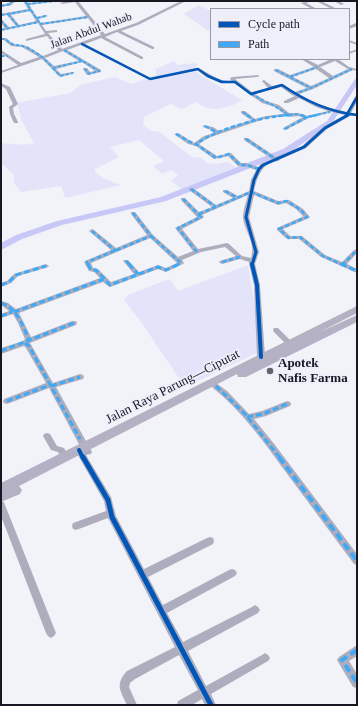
<!DOCTYPE html>
<html>
<head>
<meta charset="utf-8">
<style>
  body { margin:0 }
  #map { position:relative; width:358px; height:706px; overflow:hidden; background:#f2f2f9; font-family:Georgia,serif }
  canvas { display:block }
  .frame { position:absolute; inset:0; border:2px solid #181822; pointer-events:none }
  .legend { position:absolute; left:210px; top:8px; width:140px; height:52px; box-sizing:border-box; background:#efeffc; border:1px solid #9999a5; margin:0; padding:5px 7px; list-style:none; font-size:12px; color:#181822 }
  .legend li { display:flex; align-items:center; gap:8px; height:20px }
  .legend b { width:20px; border:1px solid #9999a5 }
</style>
</head>
<body>
<div id="map">
<canvas width="358" height="706"></canvas>
<div class="frame"></div>
<ul class="legend">
<li><b style="height:5px;background:#0057b8"></b>Cycle path</li>
<li><b style="height:5px;background:#3fa9f5"></b>Path</li>
</ul>
</div>
<script>
const ctx = document.querySelector('canvas').getContext('2d');
ctx.lineJoin = 'round';
function paint(path, color) { ctx.fillStyle = color; ctx.fill(path, 'evenodd'); }
function trace(path, color, width, dash) { ctx.strokeStyle = color; ctx.lineWidth = width; ctx.lineCap = dash ? 'butt' : 'round'; ctx.setLineDash(dash || []); ctx.stroke(path); }
function drawText(font, color, halo, rows, align = 'center') {
  ctx.font = font + ' Georgia,serif'; ctx.lineWidth = 3.5; ctx.setLineDash([]); ctx.textBaseline = 'middle'; ctx.strokeStyle = halo; ctx.fillStyle = color; for (const [text, x, y, turn = 0] of rows) {
    ctx.save(); ctx.translate(x, y); ctx.rotate((+turn || 0) * Math.PI / 180); ctx.textAlign = isNaN(turn) ? turn : align; if (halo) ctx.strokeText(text, 0, 0); ctx.fillText(text, 0, 0); ctx.restore();
  }
}
paint(new Path2D(`
  M199,5L211,11V19L210,20L211,21V30L208,31L184,14Z
  M174,61L177,65L195,63L198,65L194,69L199,74L242,100C234,106 217,111 208,108C204,107 200,105 196,102L182,109L171,104L144,117L143,125L152,131L160,132L192,157L202,158L207,163L215,164L228,162L236,167L182,189L171,181L178,175L172,170L162,174L153,166L164,161L139,140L110,147L119,157L95,169V172L103,178L121,185L65,198L61,186L21,192L14,183V175L1,163V144C13,142 21,147 34,143L22,121L17,103L70,93L80,85L115,77L131,84L156,75V69Z
  M248,265L256,313L257,353L185,387L141,322L124,300L128,295L169,279L178,291Z`), '#e3e4fa');
paint(new Path2D(`
  M357,78V85L332,123L289,153L166,201L62,225L22,239L1,250V243L16,235L57,221L161,197L283,149L327,121L355,79Z`), '#c8c8f8');
paint(new Path2D(`
  M10,1H18L13,3L12,5L1,7V5L9,3Z
  M23,1H27L28,3L58,1L29,5L37,17L46,15L48,16L38,19L41,23L86,16L75,2L62,4L60,3L68,1H78L105,34L136,23L181,1H186L138,25L121,31L154,47V49H152L117,32L105,37L143,57V59H141L101,38L85,44L151,78L198,68C210,73 216,81 231,81L230,78L232,77L259,75V76L257,77L235,79L252,92L268,88L262,81L264,80L272,86L282,84L295,92L307,88L274,71V69H278L290,75L314,67L301,59H306L318,65L331,59H338L349,67L357,69V71L353,70L313,89L299,94L319,105L347,112L355,97L357,96V102L351,113L357,114V116H350L327,129L306,148L279,160V161C262,162 257,177 254,191L278,201L289,200L303,209L310,217L309,218L283,229L290,236H302L325,255L342,262L354,250L357,249V253L347,264L357,269V273L321,257L299,239H287L277,230V228L304,216H303L296,209L286,203L278,205L254,195L249,217L259,252L255,264L260,285L265,357L263,359L261,360L257,357L254,285L249,264V262L240,259L222,264L220,263L219,262L220,261L236,256L225,247L201,252L182,260L184,263L183,264L168,271L166,272L158,269L110,287L108,286L103,282L19,313L31,337L72,321H76L77,323L76,325L30,343L53,383L80,374L83,375L84,377L83,379L56,387L92,452L91,454L86,455L111,497L116,516L144,569L207,538L210,537L213,538L214,541L213,544L148,577L163,605L229,570L232,569L235,570L237,573L235,576L167,613L183,642L252,607L255,605L258,607L260,610L258,613L188,651L206,686L262,655L265,653L268,655L270,658L268,661L211,694L216,705H205L202,699L192,705H177L178,701L198,690L179,655L135,679L130,683L129,687L137,705H127C120,690 115,684 127,671L175,647L108,518L76,530L73,529L72,526L73,523L106,511L104,501L75,450L76,448L79,447L81,448L49,388L7,404L4,403L3,401L4,399L46,383L26,348L24,346L1,354V348L23,341L25,339L18,323L13,314L1,318V314L9,311L1,305V301L8,303L16,309L100,278L94,272L89,271L84,262L85,261L111,250L89,231L92,229L94,230L116,248L147,235L131,214V212H135L153,235L178,257L193,251L175,228L197,217L181,200V198H185L199,212L212,207L189,190V188H193L216,205L233,198L223,192V190H227L238,196L249,191L251,180L256,170L247,167L238,166L228,156L214,159L196,146L188,144L174,134L178,133L194,143L204,136L214,133L209,129L203,127V125L213,127L219,131L251,120L241,113V111H245L255,119L266,116L284,114L275,107L262,103L234,83H220L206,77L197,70L150,80L81,45L67,50L101,70V72L87,75L83,69V68H87L90,72L95,71L82,62L56,69L61,74L73,72L75,73L60,77L42,59L1,73V71L18,65L1,53V50L21,63L39,57L22,47L11,46L4,40H1V38H6L13,44L23,45L30,48L43,56L58,50L47,36L26,41V39L45,34L38,23L1,31V29L5,28L1,23V19L9,27L16,26L7,15L1,16V14L28,9ZM30,11L36,21L19,25L11,15ZM88,18L101,35L62,49L48,33L57,32V30L46,31L42,25ZM63,51L79,61L54,66L45,58ZM335,61L348,69L333,76L320,67ZM316,69L329,78L311,86L293,77ZM281,87L292,95L295,96L284,101V103H288L299,98L316,107L328,111L307,116L298,113H289L279,105L266,101L255,94ZM332,112L345,115L323,127L302,146L276,157L248,138H244V140L272,159L261,164L258,167L247,163H241L231,153L217,156L199,144L208,138L267,118L287,116C290,118 296,115 303,117L283,128V129L285,130L309,118ZM248,195C246,202 243,211 243,218C245,232 256,243 251,258L242,256L229,244L227,243L198,249L182,229L203,218L204,217L202,215ZM150,238L177,263L166,268L158,265L139,272L128,260H124L123,261L124,262L134,274L111,282L98,269L93,268L91,263Z
  M307,1H313L306,3L317,9H312L301,3Z
  M316,1H321L335,8L332,9Z
  M334,1H339L344,4L341,5Z
  M356,23H357V26L349,29V26Z
  M349,40L357,43V45L349,42Z
  M357,49V51L349,54V52Z
  M1,83L10,87L18,104L13,108L14,114L18,122V123H14L10,114L9,107L13,104L6,89L1,86Z
  M46,264L49,266L48,267L18,276L11,283L1,287V283L7,281L14,274Z
  M274,328H278L291,341L292,343L291,345H287L274,332L273,330Z
  M216,383L227,391L249,414L262,411L287,401L290,402L291,404L290,406L266,416L254,419L275,445L357,554V565L354,564C331,533 308,502 285,471C263,441 242,411 213,388L212,386L213,384Z
  M47,433L50,434L57,446L64,448L69,457L68,459L65,460L62,459L58,452L51,450L43,436L44,434Z
  M1,501L4,502L5,505L56,633L54,636L51,638L48,636L46,633L1,516Z
  M357,645V656L349,661L357,674V688L353,687L337,660L339,657Z`), '#adadbe');
paint(new Path2D(`
  M357,306V313L320,332L357,315V322L246,377H238L237,374L19,486L22,490L20,494L1,502V483Z`), '#b3b1c3');
trace(new Path2D(`
  M27,4L56,1
  M1,6L11,4V2L16,1
  M8,14L19,27
  M1,15L31,10
  M37,18L46,16
  M1,20L8,29
  M40,24L89,17
  M1,30L39,22L25,1
  M1,39H5C15,48 17,43 28,48C38,53 46,60 53,68L82,61
  M64,50L99,71L89,74L85,69
  M1,56H8
  M53,68L60,76L73,73
  M276,70L311,88
  M290,77L317,67
  M251,94C265,102 276,105 289,116
  M294,94L311,88L352,69
  M243,112L248,116
  M278,116L298,114L304,116
  M312,116L330,112`), '#3fa9f5', 2, [3.5, 2]);
trace(new Path2D(`
  M247,115L255,121
  M288,115L289,116
  M301,115L307,117L317,115
  M205,126L218,133
  M285,129L307,117
  M176,134L196,145
  M246,139L277,160
  M259,169L247,165H240L229,154L216,158L196,144C219,128 261,117 289,115
  M191,189L216,207
  M225,191L238,198
  M183,199L201,217L178,228L197,252
  M133,213L151,236
  M199,214L251,192L278,203L287,201L301,210L307,217L279,229L289,238L300,237L323,256L343,265
  M92,231L116,251
  M151,236L181,263L177,265
  M126,261L130,265
  M222,262L240,257
  M88,265L87,262L151,236
  M342,265L356,251`), '#3fa9f5', 2.5, [4.5, 2.5]);
trace(new Path2D(`
  M88,264L91,270H96L110,285L158,267L166,270L179,264
  M129,264L138,274
  M341,264L357,271
  M342,265L343,264
  M1,285L9,282L16,275L46,266
  M1,303C17,308 23,326 29,340
  M14,312L104,279
  M1,316L12,312
  M25,343L29,346L80,439
  M1,351L74,323
  M51,386L80,377
  M216,386L246,415L280,458
  M7,401L50,385
  M247,417L263,414L287,404`), '#3fa9f5', 3, [6, 3]);
trace(new Path2D(`
  M279,457L357,561
  M357,650L342,660L357,683`), '#3fa9f5', 4, [8, 4]);
trace(new Path2D(`
  M82,44L150,79L198,69L208,76L222,82H235L251,94L282,85C305,101 329,112 357,115
  M346,116L357,97`), '#0057b8', 2.5);
trace(new Path2D(`
  M252,265L256,252L246,217L254,180L259,169L263,165L304,147L325,128L348,115`), '#0057b8', 3);
trace(new Path2D(`
  M252,264L257,285L261,357
  M79,450L83,458`), '#0057b8', 4);
trace(new Path2D(`
  M83,457L108,500L112,517L211,705`), '#0057b8', 5);
for (const [x, y, r, color] of [
  [270,371,4,"#64646d"]
]) { const dot = new Path2D(); dot.arc(x, y, r, 0, 2 * Math.PI); ctx.fillStyle = color; ctx.fill(dot); trace(dot, '#efeffc', 1.5); }
drawText('11px', '#181822', '#efeffc', [
  ["Jalan Abdul Wahab",91,31,-20]
]);
drawText('bold 13px', '#181822', '#efeffc', [
  ["Apotek",278,364],
  ["Nafis Farma",278,379]
], 'left');
drawText('13px', '#181822', '#efeffc', [
  ["Jalan Raya Parung—Ciputat",173,387,-27]
]);
</script>
</body>
</html>
